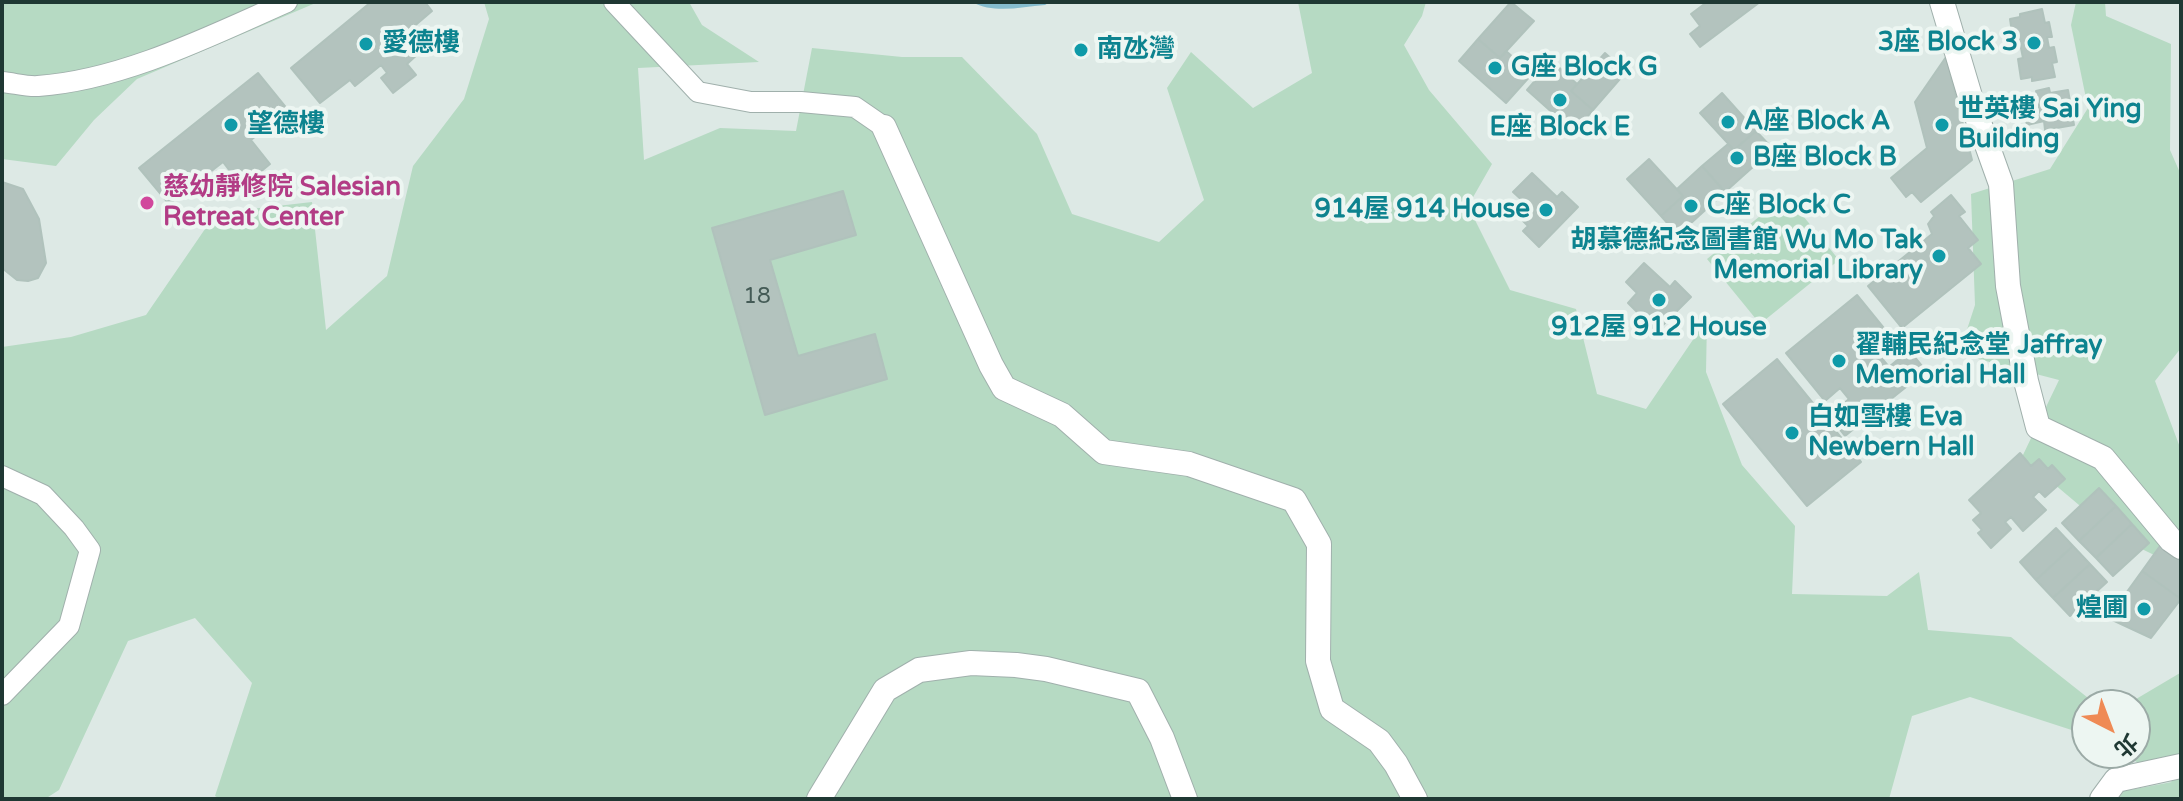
<!DOCTYPE html>
<html>
<head>
<meta charset="utf-8">
<style>
  body { margin:0 }
  #map { position:relative; width:2183px; height:801px; overflow:hidden; background:#dde9e5; font-family:"Varela Round","Noto Sans TC",sans-serif }
  canvas { display:block }
  .frame { position:absolute; inset:0; border:4px solid #1f3833; pointer-events:none }
  .north { position:absolute; left:2071px; top:689px; width:80px; height:80px; box-sizing:border-box; background:#edf6f2; border:2px solid #9baaa6; border-radius:50%; rotate:138deg; font-size:22px; font-weight:700; line-height:32px; text-align:center; color:#1f3833 }
  .north::after { content:''; display:block; margin:auto; width:28px; height:36px; background:#ef8a55; clip-path:polygon(50% 0,100% 100%,50% 72%,0 100%) }
</style>
</head>
<body>
<div id="map">
<canvas width="2183" height="801"></canvas>
<div class="frame"></div>
<div class="north">北</div>
</div>
<script>
const ctx = document.querySelector('canvas').getContext('2d');
ctx.lineJoin = 'round';
function paint(path, color) { ctx.fillStyle = color; ctx.fill(path, 'evenodd'); }
function trace(path, color, width, dash) { ctx.strokeStyle = color; ctx.lineWidth = width; ctx.lineCap = dash ? 'butt' : 'round'; ctx.setLineDash(dash || []); ctx.stroke(path); }
function drawText(font, color, halo, rows, align = 'center') {
  ctx.font = font + ' "Varela Round","Noto Sans TC",sans-serif'; ctx.lineWidth = 8; ctx.setLineDash([]); ctx.textBaseline = 'middle'; ctx.strokeStyle = halo; ctx.fillStyle = color; for (const [text, x, y, turn = 0] of rows) {
    ctx.save(); ctx.translate(x, y); ctx.rotate((+turn || 0) * Math.PI / 180); ctx.textAlign = isNaN(turn) ? turn : align; if (halo) ctx.strokeText(text, 0, 0); ctx.fillText(text, 0, 0); ctx.restore();
  }
}
paint(new Path2D(`
  M2,2H318L137,79L94,120L56,166L2,159Z
  M484,2H689L702,25L759,62L638,68L644,160L720,128L796,131L812,48L902,57H962L1037,134L1072,214L1159,242L1204,200L1167,88L1191,52L1253,108L1312,73L1298,2H1426L1422,16L1404,45L1429,90L1492,164L1468,206L1510,290L1576,309L1597,394L1646,409L1707,319L1706,372L1742,465L1795,526L1792,594L1887,596L1919,572L1928,630L2011,637L2097,705H2087V735L1970,697L1912,716L1889,799H220L215,796L252,683L195,618L128,641L59,790L45,799H2V347L71,337L146,315L216,213L312,202L326,330L387,276L413,166L464,99L489,19Z
  M2076,2H2105L2106,16L2171,44L2170,150L2181,175V348L2155,381L2181,450V568L2117,537L2022,457L2059,380L1959,354L1975,305L1971,194L2050,169L2088,108L2071,25Z
  M1786,195L1839,260L1760,324L1707,259Z
  M2180,673L2181,799H2118L2124,791L2172,782L2121,753H2135V705H2126Z`), '#b6dac3');
paint(new Path2D(`
  M972,2H1050L1045,5C1021,7 994,14 972,2Z`), '#85bcce');
const building = new Path2D(`
  M371,2H425L432,11L404,35L419,53L407,64L416,75L393,93L381,78L387,73L381,65L355,86L350,80L320,103L291,68Z
  M1511,2L1534,21L1500,58L1478,39Z
  M1707,2H1760L1700,47L1690,34L1700,26L1691,14Z
  M2042,9L2045,23L2049,22L2052,37H2047L2049,48L2054,47L2057,62L2052,63L2055,77L2032,81V77L2021,79L2018,59L2023,58L2019,38L2013,39L2010,19L2020,17V14Z
  M1478,39L1500,58L1506,51L1532,74L1506,103L1459,61Z
  M1605,53L1626,72L1593,110L1571,91Z
  M1946,57L1972,160L1921,202L1912,192L1906,197L1891,178L1927,148L1915,102Z
  M1552,61L1577,84L1571,91L1593,110L1574,132L1527,90Z
  M258,73L288,110L251,140L270,164L242,187L223,162L169,204L139,168Z
  M2049,88L2050,93L2068,90L2074,125L2045,130L2044,121L2027,125L2022,99L2037,96L2036,91Z
  M1722,93L1756,131L1734,150L1700,113Z
  M1756,131L1773,149L1725,192L1702,166L1728,144L1734,150Z
  M1649,159L1683,196L1661,216L1627,179Z
  M1702,166L1725,192L1678,235L1661,216L1683,196L1677,189Z
  M1532,173L1557,197L1562,192L1578,207L1539,247L1523,231L1528,226L1515,213L1525,203L1513,192Z
  M2,182L23,189L39,219L46,263L38,278L28,281L17,280L2,268Z
  M843,191L856,235L770,260L798,356L875,334L887,379L765,415L712,228Z
  M1951,195L1965,212L1959,216L1978,240L1968,248L1981,264L1902,328L1868,286L1932,234L1928,224L1934,216L1931,212Z
  M1644,263L1670,287L1675,281L1691,297L1651,337L1635,321L1641,316L1628,303L1637,293L1626,282Z
  M1857,295L1896,343L1880,356L1889,367L1909,350L1926,371L1845,436L1829,416L1849,399L1840,388L1825,401L1786,353Z
  M1777,359L1861,462L1807,506L1723,404Z
  M2020,453L2031,466L2039,459L2048,469L2052,465L2065,479L2045,497L2039,491L2033,497L2046,510L2023,531L2011,517L2005,522L2011,529L1991,548L1978,533L1982,530L1973,520L1981,513L1969,500Z
  M2099,488L2116,506L2079,541L2062,523Z
  M2116,506L2132,524L2096,558L2079,541Z
  M2132,524L2149,543L2113,576L2096,558Z
  M2056,528L2073,546L2036,580L2020,562Z
  M2165,539L2181,550V599L2142,571Z
  M2073,546L2090,564L2053,598L2036,580Z
  M2090,564L2107,582L2070,616L2053,598Z
  M2142,571L2181,599L2151,638L2108,618Z`);
paint(building, '#b3c3be');
trace(building, '#b0c2bc', 2);
const service = new Path2D(`
  M614,2L698,92L751,102H801L855,107L884,127
  M2,82C14,83 27,87 38,86C123,80 210,36 287,2
  M2,476L43,495L74,528L90,550L69,626L2,695`);
const minor = new Path2D(`
  M1942,2L1972,103L2001,184L2008,286L2026,381L2038,427L2103,458L2171,540L2181,547
  M884,127L991,365L1004,388L1062,415L1104,452L1189,464L1294,500L1319,544L1318,661L1332,709L1379,741L1396,764L1415,799
  M819,799L885,690L919,670L971,663L1016,665L1046,669L1138,691L1162,738L1185,799
  M2102,799L2116,780L2181,766`);
trace(service, '#a0b0ac', 22);
trace(minor, '#a0b0ac', 26);
trace(service, '#fff', 20);
trace(minor, '#fff', 24);
for (const [x, y, r, color] of [
  [2034,43,8,"#0f9aa8"],
  [366,44,8,"#0f9aa8"],
  [1081,50,8,"#0f9aa8"],
  [1495,68,8,"#0f9aa8"],
  [1560,100,8,"#0f9aa8"],
  [1728,122,8,"#0f9aa8"],
  [231,125,8,"#0f9aa8"],
  [1942,125,8,"#0f9aa8"],
  [1737,158,8,"#0f9aa8"],
  [147,203,8,"#d1479c"],
  [1691,206,8,"#0f9aa8"],
  [1546,210,8,"#0f9aa8"],
  [1939,256,8,"#0f9aa8"],
  [1659,300,8,"#0f9aa8"],
  [1839,361,8,"#0f9aa8"],
  [1792,433,8,"#0f9aa8"],
  [2144,609,8,"#0f9aa8"]
]) { const dot = new Path2D(); dot.arc(x, y, r, 0, 2 * Math.PI); ctx.fillStyle = color; ctx.fill(dot); trace(dot, '#edf6f2', 3); }
drawText('22px', '#445b56', null, [
  ["18",757,297]
]);
drawText('bold 26px', '#0d838f', '#edf6f2', [
  ["3座 Block 3",2018,43,"right"],
  ["愛德樓",382,44],
  ["南氹灣",1097,50],
  ["G座 Block G",1511,68],
  ["世英樓 Sai Ying",1958,110],
  ["Building",1958,140],
  ["A座 Block A",1744,122],
  ["望德樓",247,125],
  ["E座 Block E",1560,128,"center"],
  ["B座 Block B",1753,158],
  ["C座 Block C",1707,206],
  ["914屋 914 House",1530,210,"right"],
  ["胡慕德紀念圖書館 Wu Mo Tak",1923,241,"right"],
  ["Memorial Library",1923,271,"right"],
  ["912屋 912 House",1659,328,"center"],
  ["翟輔民紀念堂 Jaffray",1855,346],
  ["Memorial Hall",1855,376],
  ["白如雪樓 Eva",1808,418],
  ["Newbern Hall",1808,448],
  ["煌圃",2128,609,"right"]
], 'left');
drawText('bold 26px', '#b23c85', '#edf6f2', [
  ["慈幼靜修院 Salesian",163,188],
  ["Retreat Center",163,218]
], 'left');
</script>
</body>
</html>
